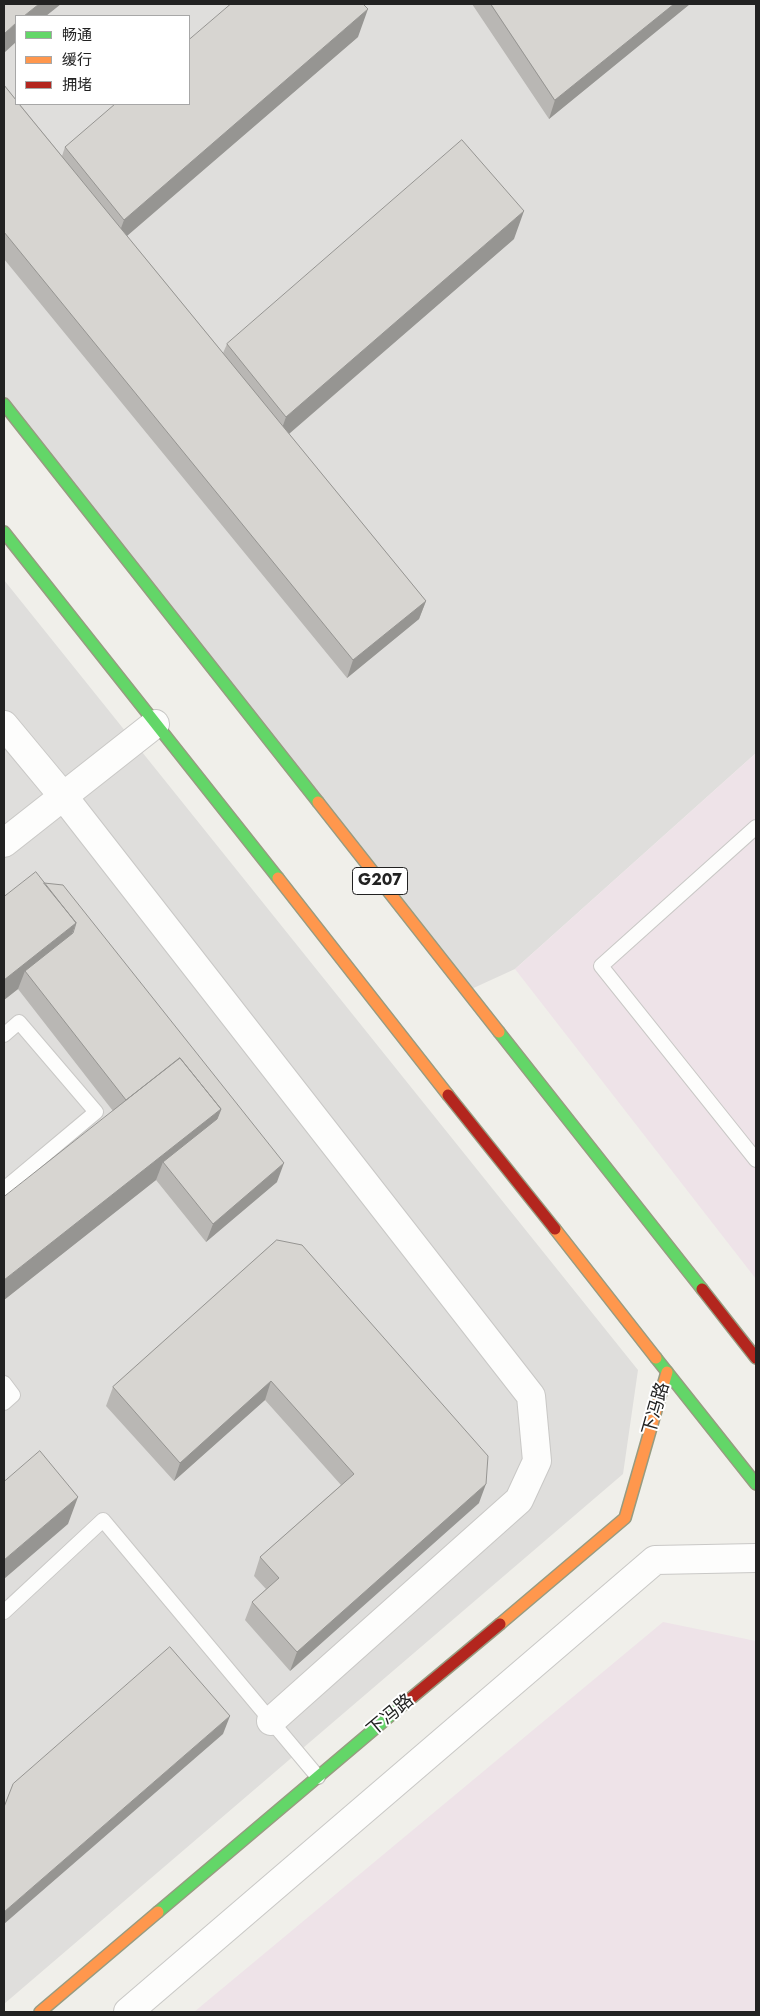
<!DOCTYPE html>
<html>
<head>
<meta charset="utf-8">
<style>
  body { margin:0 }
  #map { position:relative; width:760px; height:2016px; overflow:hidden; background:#f0efea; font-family:Jost,"Noto Sans SC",sans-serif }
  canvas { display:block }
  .frame { position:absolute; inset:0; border:5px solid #222; pointer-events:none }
  .legend { position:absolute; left:15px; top:15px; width:175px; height:90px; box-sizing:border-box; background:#fff; border:1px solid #a7a7a7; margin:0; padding:6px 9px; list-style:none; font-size:15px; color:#222 }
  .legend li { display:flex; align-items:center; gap:10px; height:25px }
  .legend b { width:25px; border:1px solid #a7a7a7 }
</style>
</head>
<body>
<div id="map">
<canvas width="760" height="2016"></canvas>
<div class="frame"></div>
<ul class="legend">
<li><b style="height:6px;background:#63d668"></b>畅通</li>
<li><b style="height:6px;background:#ff974d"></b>缓行</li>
<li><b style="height:6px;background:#b3261e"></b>拥堵</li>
</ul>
</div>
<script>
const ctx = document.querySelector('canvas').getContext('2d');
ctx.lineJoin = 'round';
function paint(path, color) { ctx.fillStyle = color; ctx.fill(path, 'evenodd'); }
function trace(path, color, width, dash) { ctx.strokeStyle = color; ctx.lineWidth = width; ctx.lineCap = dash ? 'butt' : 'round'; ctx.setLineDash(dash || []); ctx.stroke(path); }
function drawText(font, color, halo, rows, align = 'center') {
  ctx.font = font + ' Jost,"Noto Sans SC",sans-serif'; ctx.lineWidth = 4; ctx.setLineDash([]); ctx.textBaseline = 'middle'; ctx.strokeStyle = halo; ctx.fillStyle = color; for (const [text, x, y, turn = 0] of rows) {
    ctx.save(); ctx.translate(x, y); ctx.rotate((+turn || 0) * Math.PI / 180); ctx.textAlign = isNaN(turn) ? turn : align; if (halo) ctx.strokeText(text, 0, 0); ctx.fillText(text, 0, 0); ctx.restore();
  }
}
paint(new Path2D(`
  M4,4H756V753L515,969L467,991L4,404ZM16,16H189V104H16Z
  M4,580L638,1370L623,1474L4,2004Z`), '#dfdedc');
paint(new Path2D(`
  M756,753V1279L515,969Z
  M663,1622L756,1641V2012H194Z`), '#eee3e8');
const lane = new Path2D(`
  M756,827L601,966L756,1160
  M4,1035L19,1022L96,1112L4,1189
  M4,1383L13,1395L4,1403
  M4,1612L103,1520L318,1777`);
const street = new Path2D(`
  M4,725L63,796L531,1396L537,1461L519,1500L271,1721
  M4,843L155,724
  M128,2012L655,1560L756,1558`);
const fast = new Path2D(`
  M4,404L318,802
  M4,532L278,878
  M499,1032L702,1289
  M656,1358L756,1484
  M158,1912L404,1704`);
const slow = new Path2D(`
  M318,802L499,1032
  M278,878L448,1095
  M555,1229L656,1358
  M500,1624L625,1518L667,1372
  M40,2012L158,1912`);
const jam = new Path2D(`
  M448,1095L555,1229
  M702,1289L756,1358
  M404,1704L500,1624`);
trace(lane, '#c9c8c6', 16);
trace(street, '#c9c8c6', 30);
trace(fast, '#979b80', 14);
trace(slow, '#979b80', 14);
trace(jam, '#979b80', 14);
trace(lane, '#fdfdfc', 14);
trace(street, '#fdfdfc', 28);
trace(fast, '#63d668', 11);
trace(slow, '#ff974d', 11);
trace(jam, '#b3261e', 11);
paint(new Path2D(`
  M472,4H690L549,119Z
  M358,37L127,236L223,353L227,344L514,239L289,434L426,601L419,619L347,678L4,259V85L62,156L65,147Z
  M4,897L277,1182L206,1242L156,1180L4,1300L113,1111L18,989L4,1000Z
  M277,1240L479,1503L290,1671L245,1620L252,1602L266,1589L254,1576L260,1557L341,1485L265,1400L174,1481L106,1406L113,1387Z`), '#b9b7b4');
paint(new Path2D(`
  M39,4H61L46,16H24Z
  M674,4H690L549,119L555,100Z
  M368,9L358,37L114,247L124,220Z
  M16,23V42L4,53V34Z
  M524,211L514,239L276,445L286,417Z
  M426,601L419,619L347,678L353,660Z
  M76,923L66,951L25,971L18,989L4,1000V980Z
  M221,1109L211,1137L163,1162L156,1180L4,1300V1280Z
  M284,1163L277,1182L206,1242L213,1224Z
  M271,1381L265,1400L174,1481L180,1463Z
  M486,1484L479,1503L290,1671L297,1652Z
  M78,1497L68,1524L4,1579V1560Z
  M230,1716L223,1734L4,1924V1912Z`), '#969592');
const building = new Path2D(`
  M4,4H39L24,16H16V23L4,34Z
  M231,4H363L368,9L124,220L65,147L115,104H189V40Z
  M491,4H674L555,100Z
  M4,85L16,100V104H19L426,601L353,660L4,232Z
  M462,140L524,211L286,417L227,344Z
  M36,872L76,923L4,980V897Z
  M44,883L63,885L284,1163L213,1224L163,1162L217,1119L221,1109L180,1058L126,1100L25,971L73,933L76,923Z
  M180,1058L221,1109L4,1280V1197Z
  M277,1240L302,1245L488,1456L486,1484L297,1652L252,1602L279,1578L260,1557L354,1474L271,1381L180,1463L113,1387Z
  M40,1451L78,1497L4,1560V1482Z
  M170,1647L230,1716L4,1912V1807L13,1784Z`);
paint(building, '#d7d5d1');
trace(building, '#969592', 1);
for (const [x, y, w] of [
  [380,881,55]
]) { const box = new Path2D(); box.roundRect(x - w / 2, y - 13.5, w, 27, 4); ctx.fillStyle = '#fff'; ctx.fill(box); trace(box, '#222', 1); }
drawText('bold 16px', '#222', null, [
  ["G207",380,881]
]);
drawText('18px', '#222', '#fff', [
  ["下冯路",657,1409,-74],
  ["下冯路",391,1716,-40]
]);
</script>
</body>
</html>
